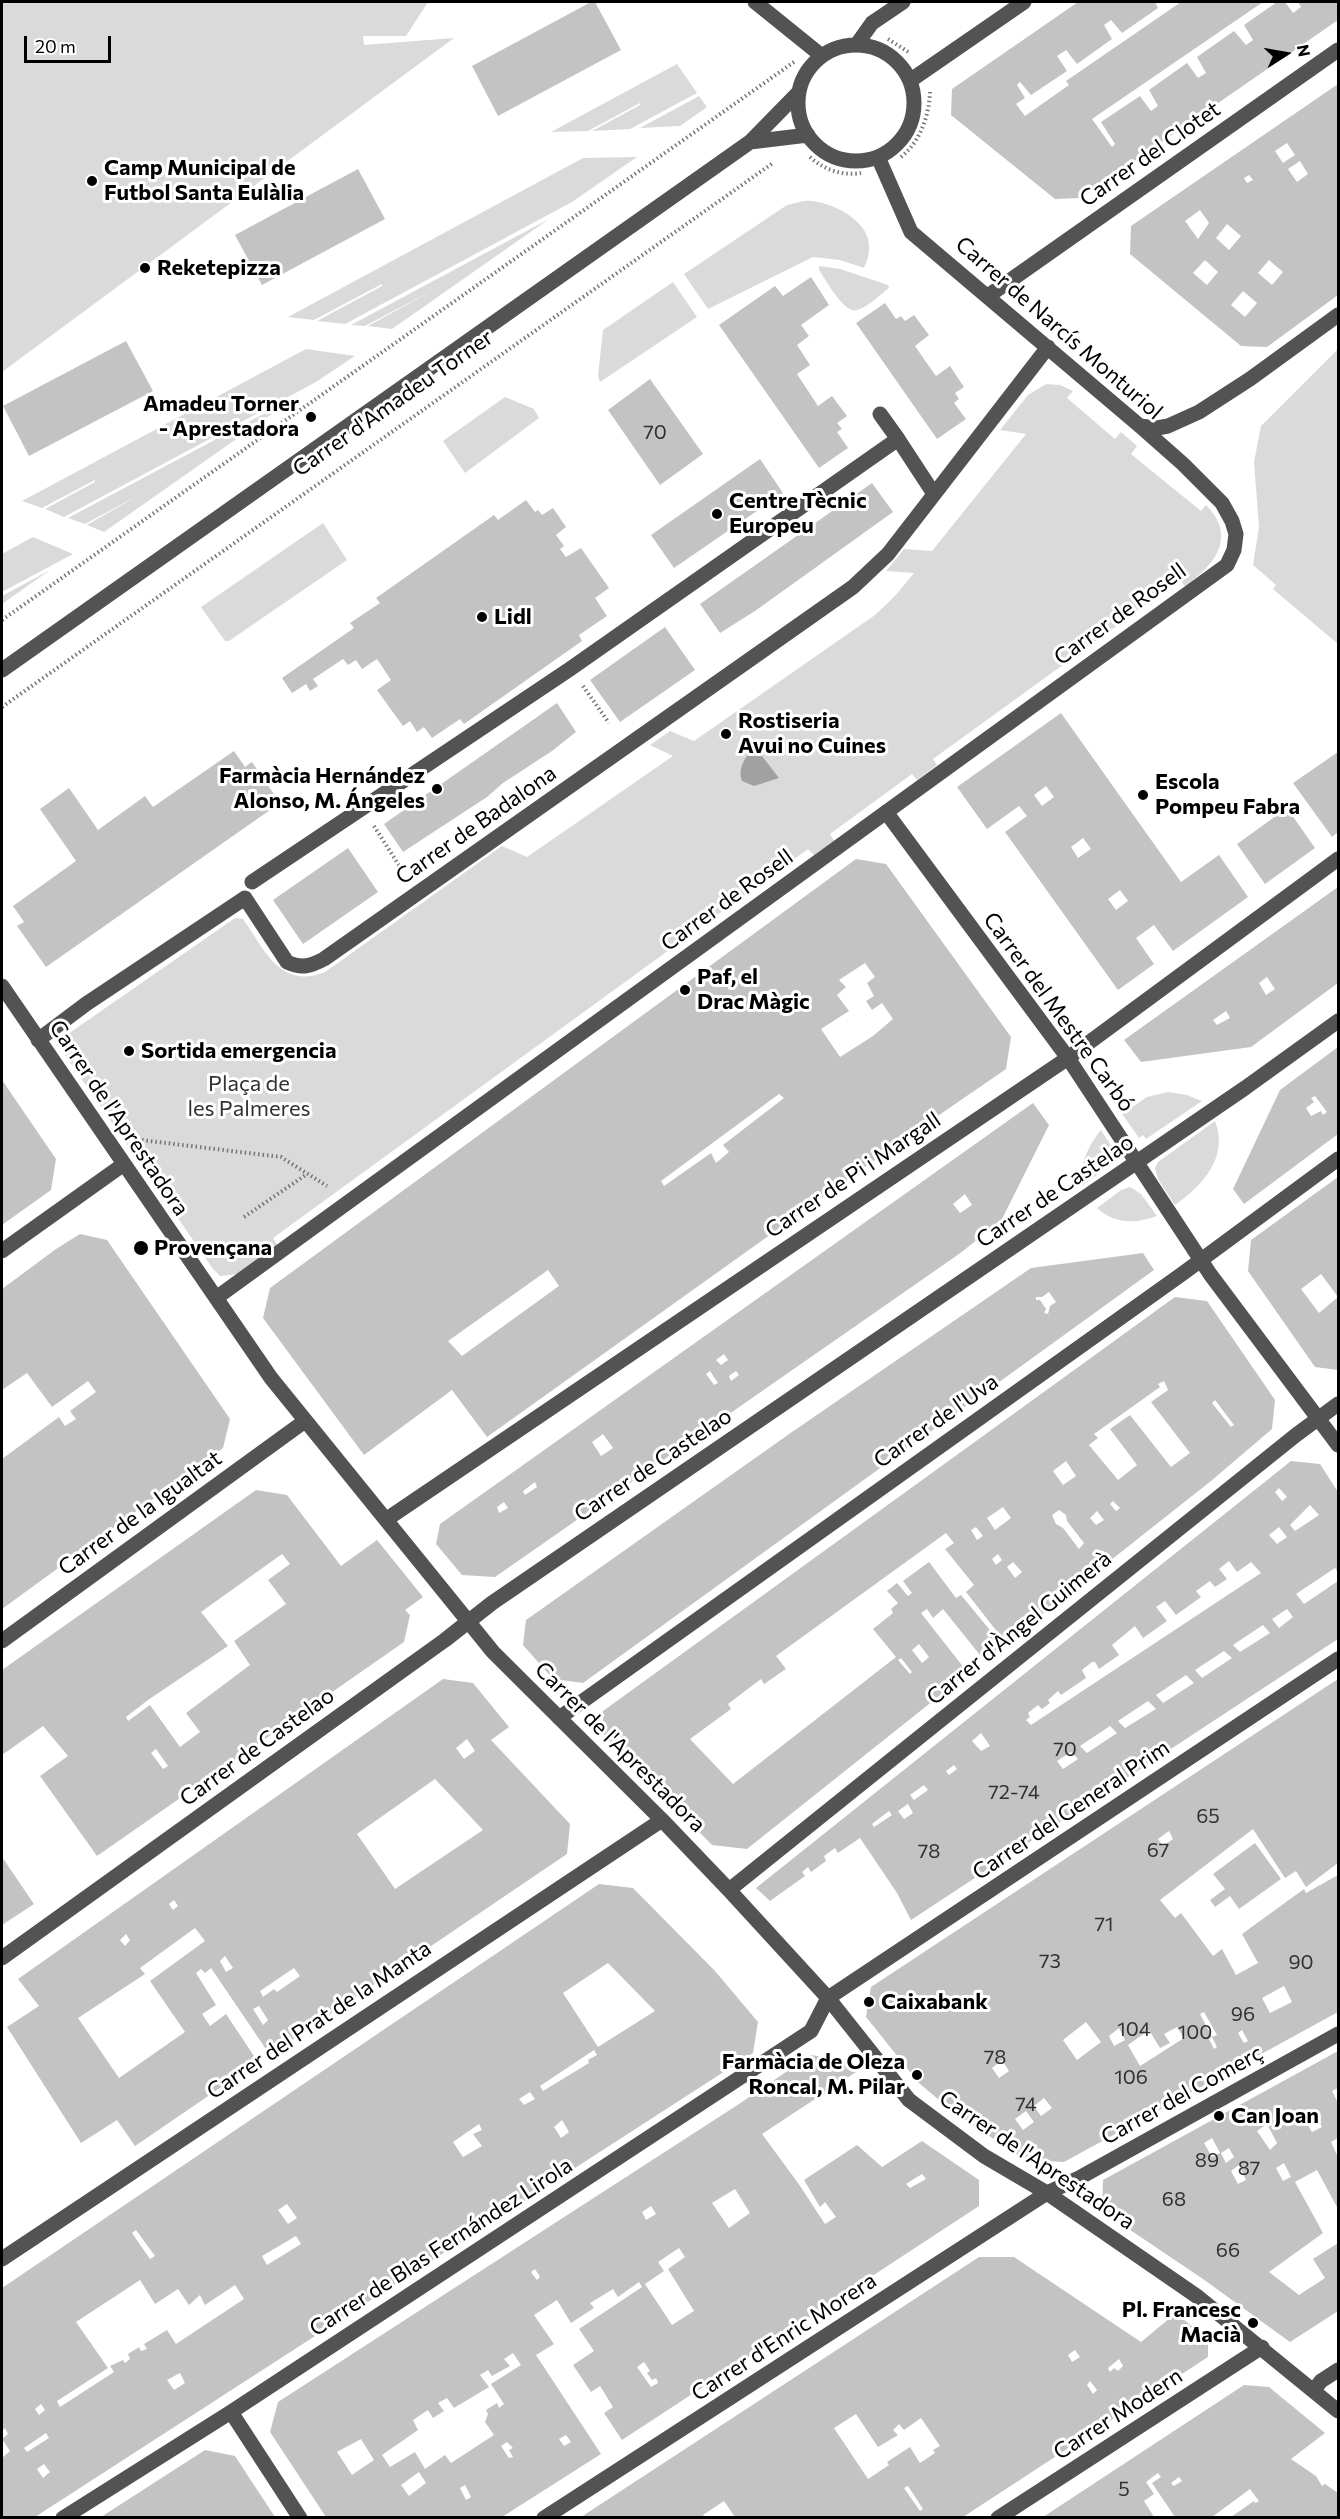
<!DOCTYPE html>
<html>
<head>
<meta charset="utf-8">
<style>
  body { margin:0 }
  #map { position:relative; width:1340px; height:2519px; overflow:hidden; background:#fff; font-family:Commissioner,sans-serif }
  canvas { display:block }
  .frame { position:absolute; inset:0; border:3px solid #000; pointer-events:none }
  .north { position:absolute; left:1256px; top:24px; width:60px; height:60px; -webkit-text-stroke:4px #fff; paint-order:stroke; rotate:79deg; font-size:16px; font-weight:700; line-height:24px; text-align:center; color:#000 }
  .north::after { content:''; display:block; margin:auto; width:21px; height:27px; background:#000; clip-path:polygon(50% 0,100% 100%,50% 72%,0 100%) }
  .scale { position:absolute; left:24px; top:36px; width:87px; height:27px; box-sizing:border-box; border:3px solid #000; border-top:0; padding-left:8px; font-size:18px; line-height:21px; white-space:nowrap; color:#000; -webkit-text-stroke:4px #fff; paint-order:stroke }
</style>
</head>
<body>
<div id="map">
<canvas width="1340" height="2519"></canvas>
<div class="frame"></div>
<div class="north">N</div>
<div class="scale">20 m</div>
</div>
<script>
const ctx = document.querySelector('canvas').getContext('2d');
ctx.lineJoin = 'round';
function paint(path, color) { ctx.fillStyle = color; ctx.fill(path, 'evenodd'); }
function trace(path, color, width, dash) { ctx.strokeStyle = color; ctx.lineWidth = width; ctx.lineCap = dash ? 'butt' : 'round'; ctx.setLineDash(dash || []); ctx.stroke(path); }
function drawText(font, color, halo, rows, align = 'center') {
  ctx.font = font + ' Commissioner,sans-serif'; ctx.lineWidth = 6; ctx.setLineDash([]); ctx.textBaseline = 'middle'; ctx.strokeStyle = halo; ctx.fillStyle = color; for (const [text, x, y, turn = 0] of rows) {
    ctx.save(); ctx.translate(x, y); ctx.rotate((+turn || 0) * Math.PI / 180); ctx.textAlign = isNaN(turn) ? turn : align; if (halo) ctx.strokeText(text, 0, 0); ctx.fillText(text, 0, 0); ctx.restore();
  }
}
paint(new Path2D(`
  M2,2H428L406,36H363L364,45L454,38L2,372Z
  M677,64L697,93L630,129L592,131L640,105V103L588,131L551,132Z
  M699,96L707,107L680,126L640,128Z
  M637,157L572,202L345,324L317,321L382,286V284L314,320L288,317L583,158Z
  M804,201C827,199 868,219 869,245C870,253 867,261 864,268L840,260L813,257L708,309L684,274L787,205Z
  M549,219L392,329L368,326L439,287L365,326L351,325Z
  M819,266L840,269L888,285L889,288C880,295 868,307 857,310C844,314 826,280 819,270Z
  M673,282L697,317L600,382L598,376L603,330Z
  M306,349L355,356L316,382L64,517L45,509L95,482V480L42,508L22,501Z
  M1338,349V644L1273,589L1276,585L1253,565L1259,527L1254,462L1261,426Z
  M1046,384L1060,385L1073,391L1067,398L1115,439L1121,432L1137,446L1131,454L1201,511L1206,505C1238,537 1214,566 1185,586L1180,580L933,759L937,765L917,780L912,774L830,834L834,841L814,855L808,849L273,1238L278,1246L238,1274L220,1276L213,1269L65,1055L63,1040L68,1034L235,918L243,919C265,950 280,990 325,972L502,846L527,857L673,756L650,745L670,731L694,741L875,615L895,596L914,573L886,571L904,549L932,551L1026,434L1000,430L1028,395Z
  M299,395L104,532L87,525L139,495L85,524L68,518Z
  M505,397L534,409L539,418L465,473L443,441Z
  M323,523L347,560L229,641H225L201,607Z
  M33,537L73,554L2,592V554Z
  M50,570L2,604V596Z
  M1168,1092L1187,1095L1202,1101L1146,1139L1143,1135L1139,1138L1122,1114L1147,1097Z
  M1215,1121C1229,1157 1203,1185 1175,1205L1158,1179L1155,1168L1158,1162Z
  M1101,1130L1117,1155L1114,1157L1116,1161L1082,1186C1079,1165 1088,1146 1101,1130Z
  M1130,1187L1141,1194L1157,1216C1136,1224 1114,1224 1097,1208L1121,1190Z`), '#dadada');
paint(new Path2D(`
  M755,747L779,778L754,786L742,781C737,767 746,756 755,747Z`), '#a1a1a1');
paint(new Path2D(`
  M591,2H595L621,50L498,116L472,66Z
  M1078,2H1155L1158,8L1122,33L1111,20L1104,25L1112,39L1077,64L1066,50L1057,56L1067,71L1031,95L1020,82L1017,85L1025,98L1016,104L1025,116L1069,85L1066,81L1181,2H1263L1092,119L1112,147L1115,144L1101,122L1140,96L1151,111L1158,106L1149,90L1187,63L1198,78L1206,73L1197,57L1234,31L1246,45L1253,40L1244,25L1277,2H1285L1293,13L1301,7L1298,2H1338V20L1081,198L1055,199L951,115L952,89Z
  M1338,84V295L1267,347L1241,346L1130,254L1131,226ZM1287,143L1295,155L1283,163L1275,151ZM1300,161L1308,174L1297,182L1288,169ZM1249,175L1253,180L1247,183L1244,178ZM1200,210L1209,223L1198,239L1185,221ZM1227,224L1241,236L1229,250L1216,238ZM1205,260L1218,272L1207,285L1193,273ZM1269,260L1283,272L1272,285L1258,273ZM1243,291L1257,303L1245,317L1231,305Z
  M358,169L385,219L262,285L235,235Z
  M811,277L829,305L801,325L809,336L797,345L810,365L797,374L818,406L832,396L847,416L837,423L842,429L837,432L848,448L819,468L719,325L775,286L783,296Z
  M885,303L896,319L901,316L905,321L914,315L929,335L915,346L926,362L936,376L950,366L964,387L955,393L959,399L954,403L966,419L937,439L856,323Z
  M126,341L153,391L29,456L3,406Z
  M650,379L703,454L660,485L608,410Z
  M760,459L783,493L674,568L651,535Z
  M872,483L893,512L755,611L720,633L700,604Z
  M526,500L535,512L538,510L542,515L553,508L566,527L556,535L564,546L560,549L566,557L581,548L609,588L595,598L607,616L579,635L582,641L464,724L460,719L432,738L424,727L417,732L410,721L403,726L392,711L377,690L391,680L377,659L362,669L356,660L348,665L343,659L313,679L318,686L310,691L306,684L292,693L282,678L354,628L350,623L380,603L376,598L494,515L498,520Z
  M665,627L695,670L620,722L590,680Z
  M557,703L576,732L552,751L503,783L487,797L403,852L384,824Z
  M1061,713L1181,882L1219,855L1248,897L1173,951L1154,925L1136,938L1154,964L1118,990L1005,832L1027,816L1019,806L987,829L957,787ZM1046,786L1054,797L1042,806L1034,795ZM1083,838L1091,849L1078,858L1071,847ZM1120,890L1128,901L1116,910L1108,899Z
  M234,751L245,767L252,762L280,803L46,967L17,926L24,922L13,906L76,861L40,809L69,788L98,830L145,796L153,807Z
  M1338,752V832L1332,837L1293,783Z
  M1287,808L1315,848L1265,884L1237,844Z
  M348,848L378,892L303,944L273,900Z
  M856,859L886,864L1011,1037L1006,1069L900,1142L487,1437L452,1390L364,1455L263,1318L270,1288ZM865,963L875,977L867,983L874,996L866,1001L872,1010L882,1003L893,1019L873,1036L840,1057L821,1029L849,1011L837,995L846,987L839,980ZM779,1094L784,1098L723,1145L729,1152L716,1163L711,1153L664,1186L661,1181ZM548,1270L559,1286L462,1356L448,1341Z
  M1338,887V983L1251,1047L1141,1062L1124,1040ZM1267,977L1275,989L1266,995L1259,983ZM1226,1011L1230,1018L1217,1025L1213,1020Z
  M1338,1047V1134L1244,1204L1233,1189L1280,1090ZM1315,1096L1327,1112L1323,1115L1321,1111L1311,1116L1306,1108L1314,1102L1311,1098Z
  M2,1080L56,1159L51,1190L2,1225Z
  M1033,1103L1049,1125L1001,1221L959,1254L495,1577L462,1575L436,1544L440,1524ZM965,1194L972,1205L960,1213L953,1204ZM724,1354L728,1360L721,1365L716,1360ZM710,1371L718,1383L714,1385L706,1374ZM736,1371L739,1375L731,1381L729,1376ZM603,1434L613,1448L601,1456L592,1442ZM535,1482L537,1487L525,1495L523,1491ZM504,1502L508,1508L499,1513L497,1507Z
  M1338,1177V1370L1315,1367L1248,1271L1251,1240ZM1321,1274L1338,1297L1319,1313L1301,1289Z
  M80,1234L107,1240L230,1419L223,1448L2,1609V1459L59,1417L65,1426L76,1419L70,1411L96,1392L88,1381L52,1407L27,1373L2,1390V1289L56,1249Z
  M1143,1253L1154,1270L583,1683L553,1679L523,1645L526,1620L792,1432L1031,1268ZM1049,1292L1056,1302L1050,1306L1048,1314L1044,1313L1046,1309L1040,1300H1036V1297H1042Z
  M1175,1297L1207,1301L1275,1400L1272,1429L1211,1481L1006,1643L966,1592L974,1585L945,1549L954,1543L946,1533L776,1656L786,1669L764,1684L761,1679L728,1704L731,1709L690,1739L733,1784L896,1657L873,1629L893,1613L891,1609L898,1603L887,1591L897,1583L908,1596L912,1593L903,1581L929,1562L956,1598L961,1595L1003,1646L984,1660L943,1609L933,1618L927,1609L921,1613L968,1673L747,1849L712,1845L603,1734V1711ZM1164,1381L1168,1390L1151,1402L1190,1453L1171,1467L1130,1415L1110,1429L1137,1465L1118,1480L1089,1445L1098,1438L1094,1434L1160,1387L1158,1384ZM1215,1400L1234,1425L1231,1427L1212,1403ZM1066,1461L1076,1476L1063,1485L1053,1471ZM1113,1501L1120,1508L1116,1511L1110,1504ZM1003,1507L1011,1518L995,1530L987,1518ZM1059,1510L1066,1515L1067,1521L1084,1543L1079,1549L1063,1528L1056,1524L1052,1515ZM1097,1511L1104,1520L1096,1525L1090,1518ZM976,1527L983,1536L977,1540L971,1530ZM998,1554L1002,1560L996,1565L992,1559ZM1013,1562L1022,1572L1015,1578L1007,1567ZM919,1644L929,1657L922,1663L912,1650ZM901,1658L912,1672L910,1674L898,1660Z
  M1291,1461L1320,1464L1338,1492V1572L1335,1568L1296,1594L1304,1604L1338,1581V1639L911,1920L897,1893L860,1838L838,1853L835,1848L824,1856L826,1861L811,1872L808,1867L802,1872L805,1876L770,1901L756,1888ZM1279,1488L1287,1497L1282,1501L1275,1492ZM1310,1505L1319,1515L1295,1531L1290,1525ZM1279,1527L1287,1537L1277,1544L1269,1535ZM1229,1561L1237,1572L1251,1562L1261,1573L1031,1725L1026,1720L1030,1717L1028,1713L1038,1705L1042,1709L1050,1703L1048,1700L1058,1691L1061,1695L1086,1678L1082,1670L1092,1662H1095L1099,1669L1119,1655L1112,1645L1135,1626L1143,1638L1167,1621L1156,1607L1165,1601L1176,1615L1201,1597L1196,1591L1210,1581L1215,1587L1227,1579L1219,1569ZM1287,1609L1293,1617L1279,1628L1272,1619ZM1263,1625L1270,1633L1240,1652L1233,1645ZM1224,1651L1232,1658L1202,1678L1195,1670ZM1186,1675L1194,1683L1163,1703L1156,1695ZM1148,1701L1156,1709L1125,1728L1118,1721ZM1110,1726L1117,1733L1087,1753L1080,1746ZM981,1733L990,1746L981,1751L972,1741ZM1071,1752L1078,1759L1063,1769L1057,1761ZM954,1765L957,1769L949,1775L946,1771ZM924,1785L928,1790L914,1800L910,1795ZM908,1804L913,1813L904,1819L898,1811ZM889,1811L892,1815L874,1827L872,1824Z
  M256,1490L287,1495L341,1566L377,1540L423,1597L405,1610L410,1615L404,1642L97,1856L40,1776L68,1756L43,1726L2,1755V1670ZM282,1554L290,1564L268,1580L286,1604L234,1641L250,1665L186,1713L200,1732L180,1747L150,1705L128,1721L126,1717L148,1700L228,1646L201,1612ZM156,1749L168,1766L163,1769L151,1753Z
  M443,1679L473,1683L509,1727L491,1740L570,1824L567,1854L270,2055L211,1968L205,1973L201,1969L196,1973L216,2005L202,2014L210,2026L226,2014L258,2062L135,2146L117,2120L81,2143L7,2027L39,2006L18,1979ZM467,1739L475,1751L464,1759L456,1748ZM435,1779L483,1830L395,1889L357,1834ZM174,1900L178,1906L173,1910L169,1904ZM195,1928L205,1941L150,1981L185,2032L119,2078L78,2018L145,1974L140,1968ZM126,1934L130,1940L125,1946L120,1940ZM225,1956L233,1968L226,1972L220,1961ZM294,1968L300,1976L277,1992L274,1989L263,1997L260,1991ZM259,2006L268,2020L263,2025L253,2009Z
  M1338,1679V1863L1306,1887L1296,1871L1285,1878L1253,1829L1160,1900L1175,1918L1181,1913L1213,1956L1222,1949L1236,1975L1258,1963L1242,1934L1304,1889L1306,1893L1338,1875V2012L1064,2162L1025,2160L952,2111L919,2083L866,2017L871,1987ZM1169,1831L1173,1839L1163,1846L1158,1839ZM1284,1986L1292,2002L1270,2013L1262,1998ZM1204,2012L1217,2035L1212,2037L1217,2047L1214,2049L1209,2039L1212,2037L1200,2014ZM1086,2022L1101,2042L1077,2060L1063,2040ZM1177,2027L1184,2038L1140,2066L1128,2045L1149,2030L1160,2048L1170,2043L1164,2034ZM1119,2028L1125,2040L1114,2046L1109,2036ZM1242,2030L1248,2041L1244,2043L1238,2033ZM1002,2060L1009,2071L999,2078L992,2068ZM1044,2098L1052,2108L1041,2116L1034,2106ZM1026,2111L1034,2122L1023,2130L1015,2119Z
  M1255,1843L1281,1879L1239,1909L1230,1896L1215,1907L1210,1900L1225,1889L1213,1874Z
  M2,1857L34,1904L2,1925Z
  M599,1884L633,1888L715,1971L758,2022L753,2053L35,2517H2V2458L10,2451L2,2439L8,2434L5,2428L2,2431V2288ZM608,1963L655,2011L598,2047L563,1993ZM594,2050L597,2055L588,2060L589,2063L543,2091L540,2086ZM530,2092L535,2099L524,2105L519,2099ZM562,2120L569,2132L561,2138L554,2127ZM479,2124L482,2130L473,2134L482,2146L463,2157L453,2142ZM287,2204L297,2218L288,2224L278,2210ZM136,2230L155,2256L150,2259L132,2233ZM296,2236L301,2244L267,2265L262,2256ZM140,2280L155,2304L178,2289L189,2305L200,2295L205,2305L235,2285L244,2299L176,2344L167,2330L144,2344L147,2349L141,2351L139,2347L128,2354L130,2359L125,2363L123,2360L110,2366L114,2372L60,2407L57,2401L108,2368L76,2322ZM180,2373L185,2383L174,2390L167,2380ZM41,2404L45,2410L39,2415L35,2409ZM46,2433L49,2438L27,2452L24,2448ZM44,2464L50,2472L43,2478L37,2469Z
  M1338,2051V2088L1332,2091L1338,2103V2138L1331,2142L1338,2157V2209L1317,2170L1295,2182L1323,2233L1269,2272L1299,2295L1325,2278L1313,2259L1338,2243V2311L1290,2342L1203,2279L1102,2211L1103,2180ZM1315,2115L1322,2127L1312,2132L1305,2120ZM1267,2124L1277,2143L1270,2150L1257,2131ZM1212,2138L1220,2153L1212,2157L1204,2143ZM1229,2148L1234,2157L1226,2163L1221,2153ZM1284,2163L1291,2177L1283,2181L1276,2168ZM1239,2165L1246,2180L1238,2184L1231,2171Z
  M811,2055L847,2061L856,2072L762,2134L798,2183L825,2224L836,2217L825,2202L820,2207L804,2180L857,2145L882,2167L922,2141L979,2180V2206L622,2440L604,2413L613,2407L600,2386L591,2392L573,2365L594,2351L579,2329L642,2287L639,2282L618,2297L613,2289L590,2303L594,2308L571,2323L557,2300L534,2315L554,2344L536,2355L601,2454L502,2517H326L270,2432L278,2402L739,2104ZM922,2174L926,2179L910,2188L906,2184ZM735,2189L750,2213L729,2228L712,2203ZM651,2206L656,2214L646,2220L642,2212ZM679,2248L685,2257L668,2269L694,2311L672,2325L645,2284L664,2271L658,2262ZM535,2269L540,2277L537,2280L531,2272ZM513,2353L521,2365L491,2384L504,2404L499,2408L497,2403L486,2410L488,2414L485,2422L494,2435L451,2463L445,2455L425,2469L415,2452L390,2467L382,2455L418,2430L413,2420L428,2410L433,2418L444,2411L438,2403L447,2398L454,2408L489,2387L480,2375L488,2370L492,2376L510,2366L504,2359ZM644,2362L650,2371L647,2373L652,2380L656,2378L658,2383L651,2387L637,2367ZM566,2435L571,2442L564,2446L559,2439ZM361,2439L374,2460L352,2475L337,2452ZM507,2442L513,2448L509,2450L513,2457L509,2458L501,2446ZM419,2472L426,2483L409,2496L401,2485ZM465,2485L471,2497L466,2500L460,2488Z
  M979,2257H1014L1141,2342L1176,2313L1208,2340V2357L963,2517H735L724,2501L703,2515L705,2517H581ZM1075,2350L1080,2357L1072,2362L1068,2355ZM1119,2359L1123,2366L1118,2371L1114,2368L1110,2372L1108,2368ZM1090,2381L1097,2390L1093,2394L1087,2385ZM856,2414L878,2447L898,2435L893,2430L899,2424L904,2430L921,2418L940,2446L933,2450L935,2453L920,2463L910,2447L887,2462L889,2465L868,2479L834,2428ZM908,2486L923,2509L920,2511L904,2488Z
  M1244,2385L1269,2387L1325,2433L1291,2459L1316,2476L1322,2486L1325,2484L1338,2493L1337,2517H1231L1254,2501L1255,2503L1259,2501L1250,2489L1212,2517H1175L1152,2483L1161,2477L1158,2473L1146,2482L1154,2494L1144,2501L1154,2517H1043ZM1179,2477L1182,2481L1174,2486L1171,2483Z
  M205,2450L235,2456L275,2517H101Z`), '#c3c3c3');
trace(new Path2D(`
  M888,39L910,53
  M810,157C824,170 843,176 861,173
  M901,157C920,142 929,116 930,92
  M2,620L794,62
  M583,686L609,723
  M2,707L773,163
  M374,826L400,867
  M133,1139L281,1157L327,1186
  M244,1217L307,1174`), '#757575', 4, [1.5, 3]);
trace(new Path2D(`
  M755,2L822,56
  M857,44L872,23L903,2
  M798 103a58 58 0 1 1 116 0a58 58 0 1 1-116 0Z
  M911,80L1024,2
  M750,142L808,135
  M988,296L1338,50
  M880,414L898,439
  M1140,426L1157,428L1168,426L1199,412L1250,379L1338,315
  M2,670L750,142L799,92
  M886,812L1068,1058L1210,1274L1338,1445
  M252,882L570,669L898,439L934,494
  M2,986L271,1378L493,1652L662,1820L729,1890L828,1998L909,2100L984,2156L1047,2193L1198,2297L1338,2411
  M38,1040L86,1004L245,898L287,962C302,969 311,966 324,959L853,587L888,554L1048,347
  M2,1251L124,1164
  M216,1298L1227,565L1234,550L1236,534L1232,521L1222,503L1183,464L1140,426L911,232L878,157
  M387,1519L1068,1058L1338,859
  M2,1641L305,1421
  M559,1718L1182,1274L1338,1159
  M729,1890L1296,1435L1338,1404
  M2,1958L445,1640L492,1603L1245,1088L1338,1021
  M2,2259L662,1820
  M1314,2390L1321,2381L1338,2370
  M231,2412L300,2518
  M63,2518L231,2412L811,2031L828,1998L1338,1659
  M544,2518L1047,2193L1079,2178L1338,2034
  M998,2518L1262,2347`), '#535353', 15);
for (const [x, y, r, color] of [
  [92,181,6,"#000"],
  [145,268,6,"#000"],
  [311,417,6,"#000"],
  [717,514,6,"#000"],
  [482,617,6,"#000"],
  [726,734,6,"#000"],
  [437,789,6,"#000"],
  [1143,795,6,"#000"],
  [685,990,6,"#000"],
  [129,1051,6,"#000"],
  [141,1248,8,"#000"],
  [869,2002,6,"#000"],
  [917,2075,6,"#000"],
  [1219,2116,6,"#000"],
  [1253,2323,6,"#000"]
]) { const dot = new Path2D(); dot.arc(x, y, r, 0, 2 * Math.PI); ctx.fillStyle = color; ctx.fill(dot); trace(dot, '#fff', 2); }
drawText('20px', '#313131', null, [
  ["70",655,432],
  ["70",1065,1749],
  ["72-74",1014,1792],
  ["65",1208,1816],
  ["67",1158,1850],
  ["78",929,1851],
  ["71",1104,1924],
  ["73",1050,1961],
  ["90",1301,1962],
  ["96",1243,2014],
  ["104",1134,2029],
  ["100",1195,2032],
  ["78",995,2057],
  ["106",1131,2077],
  ["74",1026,2104],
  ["89",1207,2160],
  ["87",1249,2168],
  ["68",1174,2199],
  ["66",1228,2250],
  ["5",1124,2489]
]);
drawText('22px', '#000', '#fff', [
  ["Carrer del Clotet",1150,154,-35],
  ["Carrer de Narcís Monturiol",1059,328,41],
  ["Carrer d'Amadeu Torner",393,403,-35],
  ["Carrer de Rosell",1120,614,-36],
  ["Carrer de Badalona",476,825,-35],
  ["Carrer de Rosell",727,900,-36],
  ["Carrer del Mestre Carbó",1059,1012,54],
  ["Carrer de l'Aprestadora",119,1118,56],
  ["Carrer de Pi i Margall",853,1175,-34],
  ["Carrer de Castelao",1055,1191,-34],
  ["Carrer de l'Uva",936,1421,-35],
  ["Carrer de Castelao",653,1465,-34],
  ["Carrer de la Igualtat",140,1513,-36],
  ["Carrer d'Àngel Guimerà",1019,1628,-39],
  ["Carrer de Castelao",257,1747,-36],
  ["Carrer de l'Aprestadora",620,1747,45],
  ["Carrer del General Prim",1071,1810,-34],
  ["Carrer del Prat de la Manta",319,2020,-34],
  ["Carrer del Comerç",1182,2095,-29],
  ["Carrer de l'Aprestadora",1037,2160,34],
  ["Carrer de Blas Fernández Lirola",441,2247,-33],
  ["Carrer d'Enric Morera",784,2337,-33],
  ["Carrer Modern",1118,2414,-33]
]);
drawText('bold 22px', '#000', '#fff', [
  ["Camp Municipal de",104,168],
  ["Futbol Santa Eulàlia",104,193],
  ["Reketepizza",157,268],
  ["Amadeu Torner",299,404,"right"],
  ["- Aprestadora",299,429,"right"],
  ["Centre Tècnic",729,501],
  ["Europeu",729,526],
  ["Lidl",494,617],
  ["Rostiseria",738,721],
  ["Avui no Cuines",738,746],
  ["Farmàcia Hernández",425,776,"right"],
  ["Alonso, M. Ángeles",425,801,"right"],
  ["Escola",1155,782],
  ["Pompeu Fabra",1155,807],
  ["Paf, el",697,977],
  ["Drac Màgic",697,1002],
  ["Sortida emergencia",141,1051],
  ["Provençana",154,1248],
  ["Caixabank",881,2002],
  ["Farmàcia de Oleza",905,2062,"right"],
  ["Roncal, M. Pilar",905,2087,"right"],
  ["Can Joan",1231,2116],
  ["Pl. Francesc",1241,2310,"right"],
  ["Macià",1241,2335,"right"]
], 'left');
drawText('22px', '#313131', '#fff', [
  ["Plaça de",249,1084],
  ["les Palmeres",249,1109]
]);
</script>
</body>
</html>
